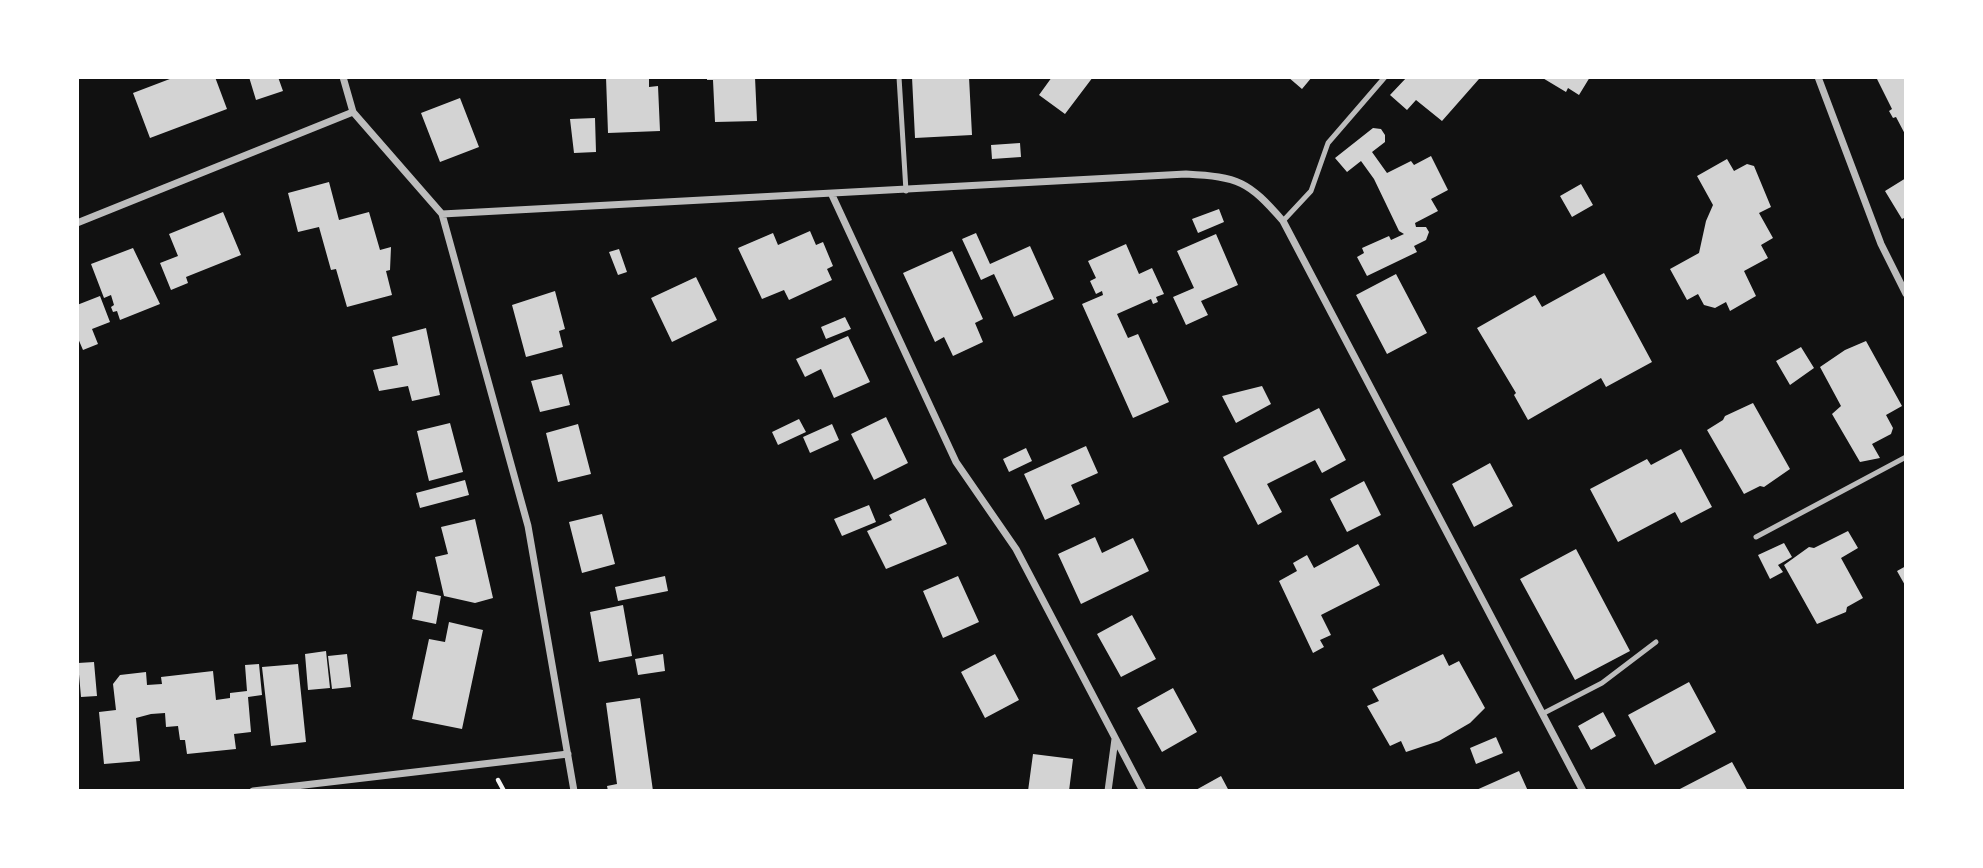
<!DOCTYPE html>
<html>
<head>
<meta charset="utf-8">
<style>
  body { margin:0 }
  #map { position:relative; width:1983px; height:868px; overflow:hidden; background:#111; font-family:Signika,sans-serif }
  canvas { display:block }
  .frame { position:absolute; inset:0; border:79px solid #fff; pointer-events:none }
</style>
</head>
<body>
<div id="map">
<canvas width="1983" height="868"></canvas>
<div class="frame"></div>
</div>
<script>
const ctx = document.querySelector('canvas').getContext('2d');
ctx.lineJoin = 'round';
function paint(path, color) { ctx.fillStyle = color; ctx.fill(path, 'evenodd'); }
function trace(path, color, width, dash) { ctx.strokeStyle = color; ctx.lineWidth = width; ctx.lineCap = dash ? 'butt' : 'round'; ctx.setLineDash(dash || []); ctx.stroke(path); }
paint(new Path2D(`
  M175,77H215L227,109L150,138L133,93Z
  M249,77H278L283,91L256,100Z
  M606,77H649V87L658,86L660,131L608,133Z
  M707,77H755L757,121L715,122L713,80H707Z
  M912,77H969L972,135L915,138Z
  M1052,77H1093L1065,114L1039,95Z
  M1288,77H1312L1302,89Z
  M1407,77H1477L1479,79L1442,121L1416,100L1407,110L1390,95Z
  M1541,77H1590L1579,95L1568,88L1566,92Z
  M1876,77H1906V136L1896,117L1893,118L1889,111L1892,109Z
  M460,98L479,147L440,162L421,113Z
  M595,118L596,152L574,153L570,119Z
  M1373,128L1381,129L1385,135V142L1372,152L1387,173L1411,161L1414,165L1431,156L1448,190L1431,199L1438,211L1415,223L1416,227H1426L1429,232L1426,240L1414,246L1417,252L1367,276L1357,257L1364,253L1362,248L1389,236L1391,240L1404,234L1399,231L1374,179L1361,161L1347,172L1335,158Z
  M1020,143L1021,157L992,159L991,145Z
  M1727,159L1734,171L1747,164L1754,166L1771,207L1759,213L1773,238L1761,245L1768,258L1744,271L1756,296L1730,311L1726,302L1715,308L1704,305L1698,294L1687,300L1670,269L1699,253L1706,221L1713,205L1697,176Z
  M1906,178V217L1902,219L1885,191Z
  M329,182L339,220L369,212L380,250L391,247L390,270L386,271L392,295L347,307L336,269L331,270L319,227L298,232L288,193Z
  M1581,184L1593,205L1572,217L1560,196Z
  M1219,209L1224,222L1198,233L1192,219Z
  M223,212L241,255L186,277L188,283L171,290L160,263L178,256L169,234Z
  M810,231L816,245L823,242L833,266L827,269L832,280L789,300L784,290L762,299L738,248L773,233L778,245Z
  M976,233L990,264L1030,246L1054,299L1014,317L994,274L981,280L962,239Z
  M1216,234L1238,285L1201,301L1208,315L1186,325L1173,297L1194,288L1177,251Z
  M1126,244L1139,274L1152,268L1164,294L1156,297L1158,302L1153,304L1151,299L1117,314L1128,338L1138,334L1169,402L1133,418L1082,304L1103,295L1102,291L1096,294L1090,281L1096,278L1088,261Z
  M133,248L160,304L120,320L117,311L113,312L111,307L114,305L111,295L104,298L91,264Z
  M619,249L627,272L618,275L609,252Z
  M952,251L983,319L975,323L983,342L953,356L944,337L935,342L903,273Z
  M1604,273L1652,362L1606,387L1601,378L1528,420L1514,395L1516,393L1477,328L1535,295L1542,307Z
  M1396,274L1427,333L1387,354L1356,295Z
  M696,277L717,320L672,342L651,298Z
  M555,291L565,329L559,331L563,347L526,357L512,305Z
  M100,296L110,322L92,329L98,344L83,350L77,336V305Z
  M845,317L851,329L826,339L821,327Z
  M426,328L440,395L412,401L408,386L379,391L373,370L398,365L392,337Z
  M848,336L870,382L834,398L821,369L805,377L796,359Z
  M1866,341L1902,406L1886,415L1893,428L1891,434L1872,444L1880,458L1860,462L1832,414L1841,406L1820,367L1845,350Z
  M1801,347L1814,368L1790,385L1776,361Z
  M562,374L570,405L540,412L531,381Z
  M1262,386L1271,404L1236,423L1222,396Z
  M1753,403L1790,469L1764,487L1760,486L1744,494L1707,430L1723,420L1725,416Z
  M1319,408L1346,460L1322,473L1315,460L1267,484L1282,512L1258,525L1223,457Z
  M886,417L908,463L874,480L851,434Z
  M799,419L806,432L778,445L772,432Z
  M450,423L463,472L429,481L417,431Z
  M578,424L591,474L558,482L546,433Z
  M832,424L839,440L810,453L803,437Z
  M1086,446L1098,473L1071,485L1080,504L1045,520L1024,474Z
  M1026,448L1032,461L1009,472L1003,459Z
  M1681,449L1712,507L1681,523L1675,512L1618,542L1590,489L1647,459L1651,465Z
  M1490,463L1513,506L1474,527L1452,484Z
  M465,480L469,495L420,508L416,493Z
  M1364,481L1381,515L1347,532L1330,499Z
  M925,498L947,544L886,569L867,531L892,520L889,515Z
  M869,505L876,522L842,536L834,519Z
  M602,514L615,564L582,573L569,522Z
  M475,519L493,598L475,603L444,596L435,557L448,554L441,527Z
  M1848,531L1858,548L1841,558L1863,598L1847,607L1846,612L1817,624L1784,565L1809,547L1814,548Z
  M1095,537L1102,553L1133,538L1149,571L1081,604L1058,554Z
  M1784,543L1792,557L1778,565L1783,572L1770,579L1758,555Z
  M1358,544L1380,585L1321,615L1331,635L1320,640L1324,647L1313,653L1279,581L1297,571L1293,563L1307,555L1314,568Z
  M1576,549L1630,651L1575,680L1520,579Z
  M1906,566V587L1897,571Z
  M665,576L668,591L618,601L615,587Z
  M958,576L979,622L943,638L923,591Z
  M417,591L441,596L436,624L412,619Z
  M623,605L632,656L599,662L590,612Z
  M1132,615L1156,659L1121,677L1097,634Z
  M449,622L483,630L462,729L412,719L429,639L445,642Z
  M326,651L330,688L308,690L305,654Z
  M347,654L351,687L332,689L328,656Z
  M663,654L665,671L638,675L635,659Z
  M995,654L1019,700L985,718L961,672Z
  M1443,654L1449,666L1459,661L1485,708L1470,723L1439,741L1406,752L1401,741L1390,746L1367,706L1379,701L1372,689Z
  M94,662L97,696L81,697L78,663Z
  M259,664L262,695L248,697L251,732L234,734L236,749L187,754L185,740H180L178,726L166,727L165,713L151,714L136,718L140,761L104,764L99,712L116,710L113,684L120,675L146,672L147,685L162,684L161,677L213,671L216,700L230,698V693L247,691L245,665Z
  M298,664L306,742L271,746L262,667Z
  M1689,682L1716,732L1655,765L1628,715Z
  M1173,688L1197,732L1162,752L1137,708Z
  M640,698L653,791H608L607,786L617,784L606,703Z
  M1603,712L1616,736L1591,750L1578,726Z
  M1496,737L1503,753L1476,764L1470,748Z
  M1033,754L1073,759L1069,791H1028Z
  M1732,762L1748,791H1676Z
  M1519,771L1528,791H1474Z
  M1221,776L1229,791H1194Z`), '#d3d3d3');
trace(new Path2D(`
  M498,780L504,791`), '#f5f5f5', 4.5);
trace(new Path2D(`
  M899,77L906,191
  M1283,221L1311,191L1328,143L1385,77
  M1756,537L1906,457
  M1542,714L1602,683L1656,642`), '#bcbcbc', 5);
trace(new Path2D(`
  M1818,77L1881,244L1906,294
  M353,112L442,214L1186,174C1239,177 1248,181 1283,221L1583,791
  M832,195L956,462L1016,549L1143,791
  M442,214L528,526L574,791
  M77,223L353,112L343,77
  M253,791L568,754
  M1108,791L1115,739`), '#bcbcbc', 7);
</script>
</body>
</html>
